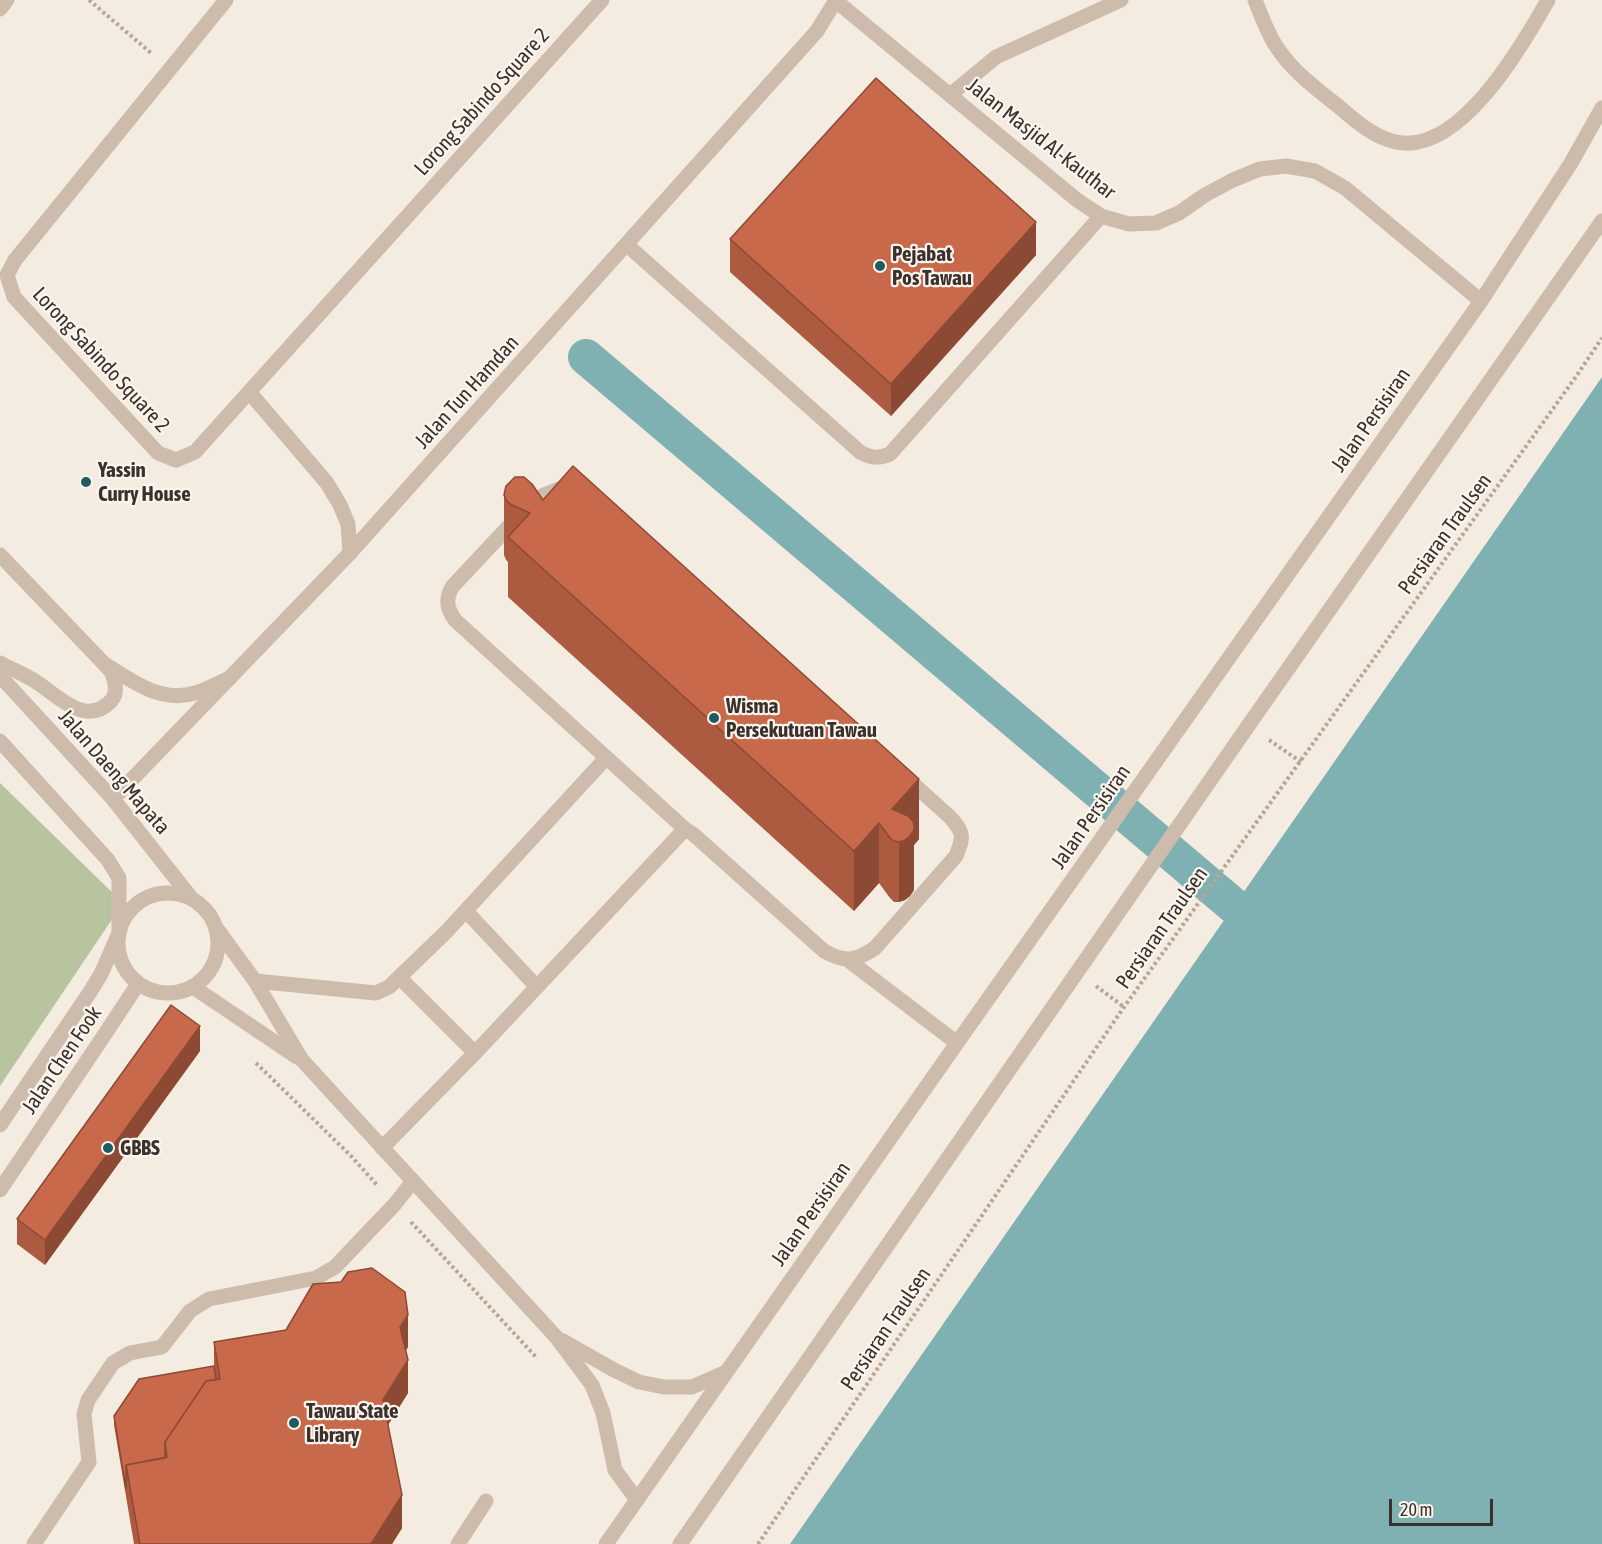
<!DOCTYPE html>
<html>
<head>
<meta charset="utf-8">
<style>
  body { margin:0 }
  #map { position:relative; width:1602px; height:1544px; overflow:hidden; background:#f4ebe1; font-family:"Asap Condensed",sans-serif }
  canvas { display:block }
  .scale { position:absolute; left:1389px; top:1499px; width:104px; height:27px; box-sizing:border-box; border:3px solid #3b302b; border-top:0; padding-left:8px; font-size:18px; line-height:21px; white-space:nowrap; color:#3b302b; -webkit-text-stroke:4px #fbf5ee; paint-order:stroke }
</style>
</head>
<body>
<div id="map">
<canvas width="1602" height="1544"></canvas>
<div class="scale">20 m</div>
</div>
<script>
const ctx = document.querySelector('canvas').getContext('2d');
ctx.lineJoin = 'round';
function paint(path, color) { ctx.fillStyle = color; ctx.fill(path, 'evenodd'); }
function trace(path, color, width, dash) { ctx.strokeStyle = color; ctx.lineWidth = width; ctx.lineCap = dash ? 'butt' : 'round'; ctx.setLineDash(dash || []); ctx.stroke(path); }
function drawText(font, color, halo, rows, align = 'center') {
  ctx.font = font + ' "Asap Condensed",sans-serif'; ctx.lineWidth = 4.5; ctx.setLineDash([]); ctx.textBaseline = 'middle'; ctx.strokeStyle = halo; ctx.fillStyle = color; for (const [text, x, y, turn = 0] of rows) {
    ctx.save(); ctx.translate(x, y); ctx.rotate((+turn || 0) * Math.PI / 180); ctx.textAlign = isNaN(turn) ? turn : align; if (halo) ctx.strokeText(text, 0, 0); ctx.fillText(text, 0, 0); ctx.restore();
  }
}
paint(new Path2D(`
  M0,783L123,903L0,1086Z`), '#b8c4a0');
paint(new Path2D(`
  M1602,377V1544H790Z`), '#7fb0b2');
trace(new Path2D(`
  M586,357L1234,906`), '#7fb0b2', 36);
trace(new Path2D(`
  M89,0L151,53
  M1269,740L1301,762
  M1096,986L1124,1007
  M256,1063L351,1156L377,1185
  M411,1222L536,1357
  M758,1544L1124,1007L1575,378L1602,338`), '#b9a596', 4, [3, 3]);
trace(new Path2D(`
  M226,0L15,260L7,275L14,297L158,453L176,460L195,452L602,0
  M1255,0C1261,15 1267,32 1276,46C1292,71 1315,88 1338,106C1356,121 1373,137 1396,142C1459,156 1522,46 1548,0
  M0,9L7,0
  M950,95L996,57L1121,0
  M627,245L860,452C871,458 878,459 890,454L1101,216
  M250,393L327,483L340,505L348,524L350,553
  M559,489L576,490L592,496L950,817C964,833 964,836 956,856L875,948C856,961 845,963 824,951L693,834L685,829L455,620C447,608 445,601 452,587L527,507L544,495Z
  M0,555L111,671C115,680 119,692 111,701C86,727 59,697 38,683C26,675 13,670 0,663
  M108,666C135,683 162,703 195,693C207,690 218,683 230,678
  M466,911L537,987
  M848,960L957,1043
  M399,977L475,1053
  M255,981L376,993L389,987L446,932L606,758
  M382,1148L475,1053L685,829
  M34,1544L89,1462L84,1414L88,1400L113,1363L130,1353L162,1347L190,1311L209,1299L316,1278L335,1267L395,1204L413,1181
  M458,1544L486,1501`), '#cdbbac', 15);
trace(new Path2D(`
  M836,1L1077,200L1101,216L1129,224L1156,223L1179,213L1205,195L1233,180L1260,169L1286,166L1315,171L1345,188L1481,301
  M0,676L113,799L192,899
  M0,741L108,860L119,878V933L101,974L90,992L0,1125
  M113,799L350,553L817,31L836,0
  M118 943a50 50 0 1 1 100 0a50 50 0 1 1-100 0Z
  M217,929L255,981L302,1060L557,1338L592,1385L603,1413L615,1470L637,1500
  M193,987L297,1057
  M0,1190L103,1037L138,984
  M563,1341L614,1370L639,1382L664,1387H692L726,1372`), '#cdbbac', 15);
trace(new Path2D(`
  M606,1544L957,1043L1481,301L1571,163L1602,108
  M680,1544L1248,726L1602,221`), '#cdbbac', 15);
paint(new Path2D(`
  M730,239L1036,255L891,416L730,272Z
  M504,495L543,500L919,839L914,845V890L910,896L905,900L899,902H894L890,898L879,883L854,911L508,597V562L506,560L504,555Z
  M200,1051L45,1265L17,1244V1219Z
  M214,1342L408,1347L406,1350L408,1393L388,1425L402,1528L392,1544H134L114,1425V1416L214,1366Z`), '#ac5a40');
paint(new Path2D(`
  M1036,222V255L891,416V384Z
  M919,779V839L914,845V890L910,896L905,900L899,902V842L892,809Z
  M879,823V883L854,911V851Z
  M200,1026V1051L45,1265V1240Z
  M408,1315V1347L400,1360V1327Z
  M408,1360V1393L383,1433V1400Z
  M402,1495V1528L392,1544H371Z`), '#8c4a34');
const building = new Path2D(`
  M876,78L1036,222L891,384L730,239Z
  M573,466L919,779L892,809L908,816L912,820L914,824V830L910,836L905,840L899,842L894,841L890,838L879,823L854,851L508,537L530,513L510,504L506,500L504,495L506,486L515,477H524L532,484L543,500Z
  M171,1005L200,1026L45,1240L17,1219Z
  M372,1268L405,1292L408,1315L400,1327L408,1360L383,1400L402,1495L371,1544H140L126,1465L167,1457L165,1442L206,1381L220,1379L214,1342L286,1330L313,1284L341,1282L348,1272Z
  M214,1366L216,1380L206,1381L165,1442V1458L126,1465V1489L114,1416L139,1379Z`);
paint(building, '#c8694b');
trace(building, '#8c4a34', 1.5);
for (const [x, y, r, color] of [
  [880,266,6,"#1f5a5e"],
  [86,482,6,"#1f5a5e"],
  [714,718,6,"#1f5a5e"],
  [108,1148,6,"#1f5a5e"],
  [294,1423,6,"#1f5a5e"]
]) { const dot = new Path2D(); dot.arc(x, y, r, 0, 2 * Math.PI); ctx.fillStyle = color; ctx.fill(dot); trace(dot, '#fbf5ee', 2); }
drawText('21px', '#3b302b', '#fbf5ee', [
  ["Lorong Sabindo Square 2",482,102,-48],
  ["Jalan Masjid Al-Kauthar",1041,139,38],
  ["Lorong Sabindo Square 2",101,360,47],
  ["Jalan Tun Hamdan",467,392,-48],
  ["Jalan Persisiran",1371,420,-55],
  ["Persiaran Traulsen",1445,534,-54],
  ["Jalan Daeng Mapata",114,772,49],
  ["Jalan Persisiran",1091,817,-55],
  ["Persiaran Traulsen",1162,928,-55],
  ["Jalan Chen Fook",62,1060,-56],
  ["Jalan Persisiran",811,1214,-55],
  ["Persiaran Traulsen",886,1329,-56]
]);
drawText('bold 21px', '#3b302b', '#fbf5ee', [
  ["Pejabat",892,254],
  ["Pos Tawau",892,278],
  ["Yassin",98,470],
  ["Curry House",98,494],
  ["Wisma",726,706],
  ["Persekutuan Tawau",726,730],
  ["GBBS",120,1148],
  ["Tawau State",306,1411],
  ["Library",306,1435]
], 'left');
</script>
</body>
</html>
